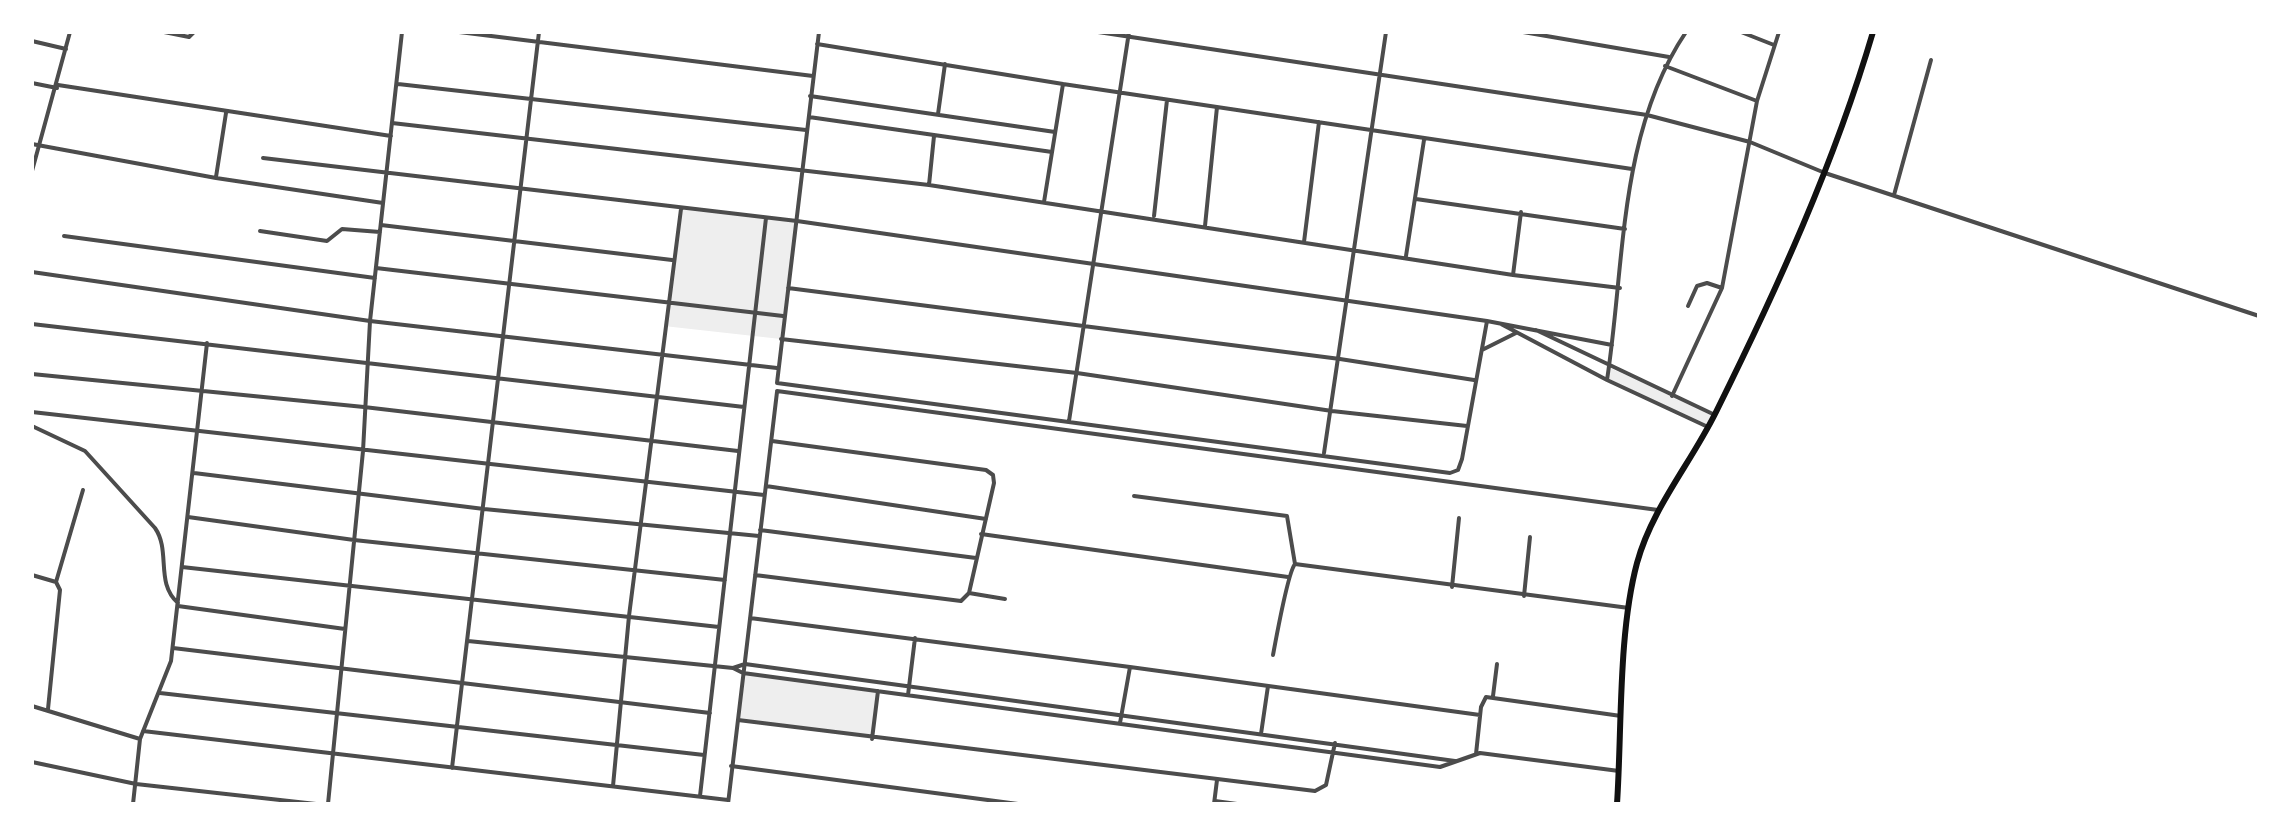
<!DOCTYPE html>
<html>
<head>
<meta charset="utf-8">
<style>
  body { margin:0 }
  #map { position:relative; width:2291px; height:836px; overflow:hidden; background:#fff; font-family:Ubuntu,sans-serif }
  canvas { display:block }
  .frame { position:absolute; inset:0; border:34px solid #fff; pointer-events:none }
</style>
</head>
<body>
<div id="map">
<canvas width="2291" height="836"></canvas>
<div class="frame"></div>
</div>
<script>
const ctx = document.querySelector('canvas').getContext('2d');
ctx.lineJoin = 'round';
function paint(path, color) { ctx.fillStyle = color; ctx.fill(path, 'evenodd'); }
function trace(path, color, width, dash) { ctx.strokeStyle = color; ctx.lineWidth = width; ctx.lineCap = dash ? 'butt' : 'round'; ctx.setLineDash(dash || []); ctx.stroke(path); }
paint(new Path2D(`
  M681,209L797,221L781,339L664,326Z
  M1608,367L1713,414L1707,424L1608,381Z
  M743,673L878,691L872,739L737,720Z`), '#eee');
trace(new Path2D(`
  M164,32L189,37L194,32
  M459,32L813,76
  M1098,32L1647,115L1750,142L1825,173L2259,316
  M1523,32L1669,57
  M1741,32L1774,45
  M32,41L66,49
  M817,44L1063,84L1044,202
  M1665,66L1757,101
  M32,83L57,88
  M398,84L806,130
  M1063,84L1632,169
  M58,85L391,136
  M810,96L1055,132
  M938,114L945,64
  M809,117L1052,152
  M392,123L929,185L1513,275L1620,288
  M32,144L216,178L383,203
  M263,158L797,221L1487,321L1612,345
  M32,171L70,32
  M216,177L226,113
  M929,185L934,136
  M1894,195L1931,60
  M1416,199L1625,229
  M1154,216L1167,100
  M381,225L672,260
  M1205,226L1217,107
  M260,231L327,241L342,229L380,232
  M64,236L375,278
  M1304,242L1319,122
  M1406,256L1424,140
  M376,268L783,316
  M32,272L370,321L777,368
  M1513,275L1521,212
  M788,288L1340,359L1474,380
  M1688,306L1697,286L1707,283L1722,288
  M32,324L744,407
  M1501,324L1607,380L1708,427
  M1536,330L1715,415
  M781,339L1077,373L1332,411L1467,426
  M1482,350L1516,333
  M32,374L364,407L738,451
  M1607,380C1625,264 1618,133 1686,32
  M777,383L1450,473L1458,470L1462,459L1487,321
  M777,383L819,32
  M777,391L1658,510
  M1672,396L1722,288L1757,101L1779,32
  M32,412L764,495
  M1069,421L1129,32
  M32,426L85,451L155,528C171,551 155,583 178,603
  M1324,453L1386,32
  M194,473L484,509L759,536
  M766,486L986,519
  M1134,496L1287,516L1295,564
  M188,517L354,540L725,580
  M760,530L976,558
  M981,534L1288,577
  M1295,564L1629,608
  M182,567L719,627
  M32,575L56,582L60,590L48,709
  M755,575L961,601L969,593L994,483L993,475L986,470L772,441
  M56,582L83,490
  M1452,587L1459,518
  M969,593L1005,599
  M1524,596L1530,537
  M178,606L345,629
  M750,618L1130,667L1120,723
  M468,641L733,668L743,673L1440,767L1480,753L1619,771
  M173,648L710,713
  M1273,655C1276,639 1288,572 1295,564
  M1130,667L1480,715
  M733,668L745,664L1455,761
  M160,693L704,755
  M908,695L915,638
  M1493,696L1497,664
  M32,706L140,739
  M738,720L1315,791L1326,785L1335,743
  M143,731L728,800
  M1261,734L1268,686
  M872,739L878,691
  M1476,754L1481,707L1486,697L1621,716
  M32,762L136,784L316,804
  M731,766L1018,804
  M452,768L539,32
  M613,786L629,616L681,209
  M700,796L766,218
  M1215,801L1237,804
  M133,804L140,739L171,661L207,343
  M328,804L363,451L370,321L402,32
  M728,804L777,392
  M1214,804L1217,780`), '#4c4c4c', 4);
trace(new Path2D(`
  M1617,804C1622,729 1618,634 1637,563C1652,508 1691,463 1716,412C1777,289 1834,164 1873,32`), '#111', 6);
</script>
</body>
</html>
